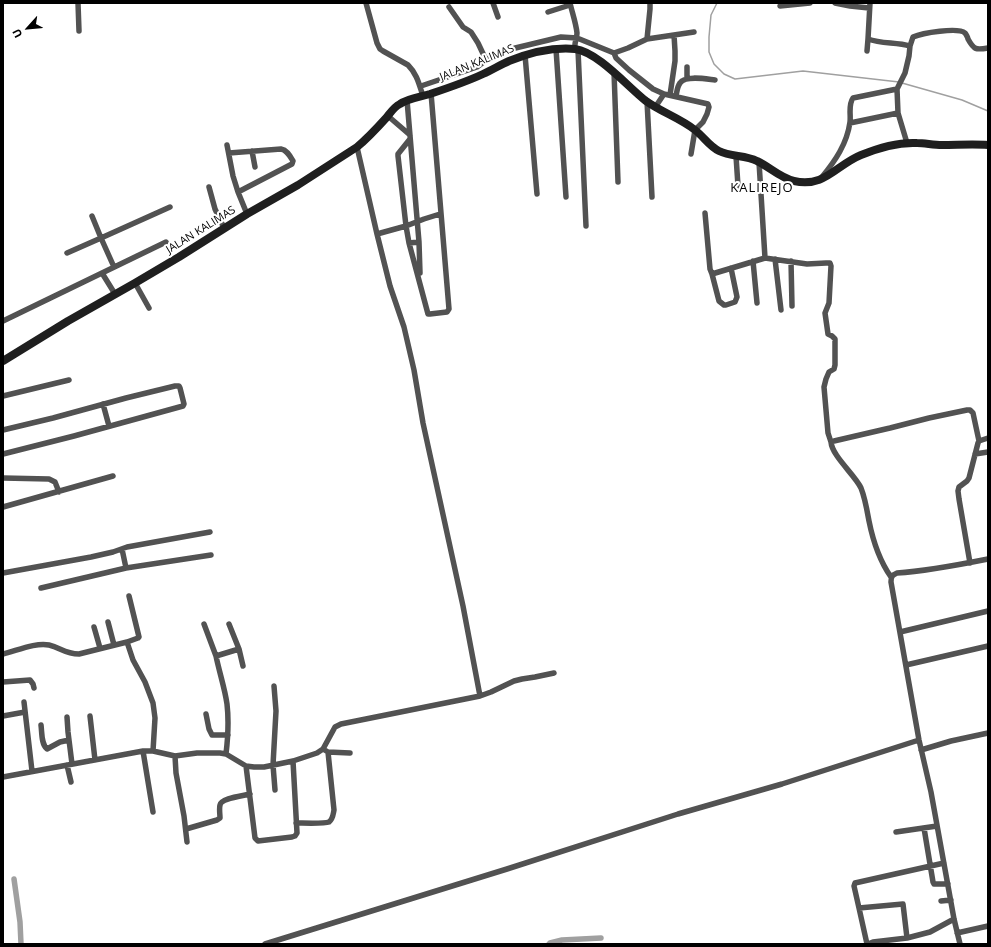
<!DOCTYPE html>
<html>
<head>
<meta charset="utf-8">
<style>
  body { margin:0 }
  #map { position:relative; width:991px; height:947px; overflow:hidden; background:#fff; font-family:"Open Sans",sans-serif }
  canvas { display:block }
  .frame { position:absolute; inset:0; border:4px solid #000; pointer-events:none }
  .north { position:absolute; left:8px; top:8px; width:40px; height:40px; -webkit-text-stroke:3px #fff; paint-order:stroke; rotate:243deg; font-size:11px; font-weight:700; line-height:16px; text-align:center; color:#000 }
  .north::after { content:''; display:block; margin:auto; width:14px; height:18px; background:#000; clip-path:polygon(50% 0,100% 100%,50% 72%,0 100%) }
</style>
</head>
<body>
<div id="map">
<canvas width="991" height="947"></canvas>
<div class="frame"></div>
<div class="north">U</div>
</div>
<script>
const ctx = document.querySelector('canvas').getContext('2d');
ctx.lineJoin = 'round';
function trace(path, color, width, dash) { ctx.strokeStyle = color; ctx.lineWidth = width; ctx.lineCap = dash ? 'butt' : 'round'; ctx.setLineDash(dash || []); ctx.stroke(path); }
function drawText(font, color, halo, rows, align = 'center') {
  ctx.font = font + ' "Open Sans",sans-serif'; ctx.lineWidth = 4; ctx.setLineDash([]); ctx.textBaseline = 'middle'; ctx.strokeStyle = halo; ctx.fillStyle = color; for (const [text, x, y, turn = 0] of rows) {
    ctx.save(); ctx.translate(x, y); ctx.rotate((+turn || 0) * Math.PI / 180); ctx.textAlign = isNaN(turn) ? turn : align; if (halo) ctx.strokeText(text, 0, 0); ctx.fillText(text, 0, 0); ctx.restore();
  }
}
trace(new Path2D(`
  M717,3L711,15L709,37V52L714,64L724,74L735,79L803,71L899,82
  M902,83L962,100L988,111`), '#a0a0a0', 1.5);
trace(new Path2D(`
  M14,879L20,922L21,944
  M549,944L550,943L562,940L601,938`), '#a0a0a0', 5.5);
trace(new Path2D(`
  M78,3L79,31
  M366,3L377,43L380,49L383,51L408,65C417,74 419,84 423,96
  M493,3L498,17
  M570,3C572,12 576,23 577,33C577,38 574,43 575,49
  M835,3L850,6L869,8
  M870,3L868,39C882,44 896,42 910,46
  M780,6L810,3
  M449,7L463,27L471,32L478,43L486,60
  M548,12L570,5
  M647,39L650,9V3
  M556,49L566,197
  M578,50L586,226
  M867,51L868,39
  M614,53L616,58L629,70L653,89L664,94L708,104L709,107L707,114L703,122L695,130L691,154
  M525,55L537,194
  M614,72L618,182
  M687,78V67
  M421,86L477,67L489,58L507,50L561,37L577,38L614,53L628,48L647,39L694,32
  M670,95L675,61V51L674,35
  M676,96C677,92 677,87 680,83C685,75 706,79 715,80
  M407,100L419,242L409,243
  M647,101L652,197
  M656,106L664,94
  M388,116L410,135
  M850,123L898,113
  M410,139L398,154V156L406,226L409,243L428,314H430L447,312L449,309L431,93
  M907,143L898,113L897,89L905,73L909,56L910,46L913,37C922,33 958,27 965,33C966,34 968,38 968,39C974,50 976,50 988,48
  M227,145L233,176L238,192
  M252,151L255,167
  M229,153L281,149C287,150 290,156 293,161L292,164L238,192L247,214
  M736,156L738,186
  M759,162L765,258L807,264L826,263H830L831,266L829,303L825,313L828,334L832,336L835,339V365L834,369L829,372L826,379L824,387L828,433L831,442
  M822,177C835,161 847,144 850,122C851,114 848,105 853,98L897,89
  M209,187L215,209L224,228
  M705,213L710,269L712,274L765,258
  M92,216L101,238L170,207
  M377,234L406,226L424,219L440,214
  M419,242L420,273
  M67,253L101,238L114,267
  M775,259L781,310
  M753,261L757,303
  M791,261L792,306
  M102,273L166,242
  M712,274L719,301L724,305H726L735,302L737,297L731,268
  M135,283L149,308
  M3,321L102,273L115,294
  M3,396L69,380
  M103,404L109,426
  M3,430L53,418L126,398L175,386H179L180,388L184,404L183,406L74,436L3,454
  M975,454L988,452
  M3,478L49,479L55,482L59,492
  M3,507L113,476
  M122,549L126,568
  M970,563L959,499L958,491L959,487L967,481L969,478L978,443L979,441L988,438
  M3,573L91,557L113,552L127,547L210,532
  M891,577C879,560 873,541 869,521C867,510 865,498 861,488C855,475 832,456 831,442L834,441L890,428L929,418L967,410H970L973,413L979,441
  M41,588L126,568L211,555
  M108,622L114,645
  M204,624L216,656
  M229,624L239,649
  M94,627L100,648
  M900,632L988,611
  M127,642L138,638L139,637L129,596
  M3,654C16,651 36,642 49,645C61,648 65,654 79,654L127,642L133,660L145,682L153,703L155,718L153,751
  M906,665L988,646
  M3,682L30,680L33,684L34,688
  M274,686L276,711L273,765L275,790
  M480,696L491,692L514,681L522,679L535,677L554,673
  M24,702L32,771
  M206,714L209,729L212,735H228
  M3,716L25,712
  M90,716L95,760
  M67,717L68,732L72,764
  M41,725C42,732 41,744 47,749L60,742L69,740
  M921,750L951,741L988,733
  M143,751L153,812
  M328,752L350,753
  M226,754C228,737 229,721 227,704C225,689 219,671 216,656L239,649L243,666
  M175,756L176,773L184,816L187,842
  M67,765L71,782
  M246,766L255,838L258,841L292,837L295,836L297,833L293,761
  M3,777L143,751H153L175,756L197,753H220L226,754L246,766L254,767H264L293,761L317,753L323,749L335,727L341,724L480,696L463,606L423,423L414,370L404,327L390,286L377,234L357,147
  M296,823C303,823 324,824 329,822C333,819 333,815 334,810L328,752L323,749
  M924,828L933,882L934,884H948
  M186,829L217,820L220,818C220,814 219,809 220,805C221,798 243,796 250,794
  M896,832L937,826
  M941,901L951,900
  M859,908L903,904L907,938
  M957,933L988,926
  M265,944L507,869L678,814L782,784L919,740
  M867,944L859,908L854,886L855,883L944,863
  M868,944L873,942L907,938L930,932L954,919
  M960,944L954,919L931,792L919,740L891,582C891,577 892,575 897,573C928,571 958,565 988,559`), '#525252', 5.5);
trace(new Path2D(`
  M3,361L68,321L135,283L179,257L247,214L298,185L357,147C368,138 378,127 387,117C391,112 394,107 400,104C408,98 420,97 430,94C448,88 466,82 483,74C492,70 500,65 509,61C529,53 553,47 575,49C598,52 628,87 646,101C661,112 680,118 695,130C704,137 709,146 719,151C731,157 745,155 757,161C770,167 780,178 794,181C825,188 836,165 861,155C878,148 899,142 917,143C925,143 933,145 942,145C957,145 973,144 988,145`), '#1f1f1f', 8);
drawText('11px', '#000', '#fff', [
  ["JALAN KALIMAS",477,63,-22],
  ["JALAN KALIMAS",201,230,-32]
]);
ctx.letterSpacing = '1px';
drawText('13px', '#000', '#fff', [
  ["KALIREJO",762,188]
]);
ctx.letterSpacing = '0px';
</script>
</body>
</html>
